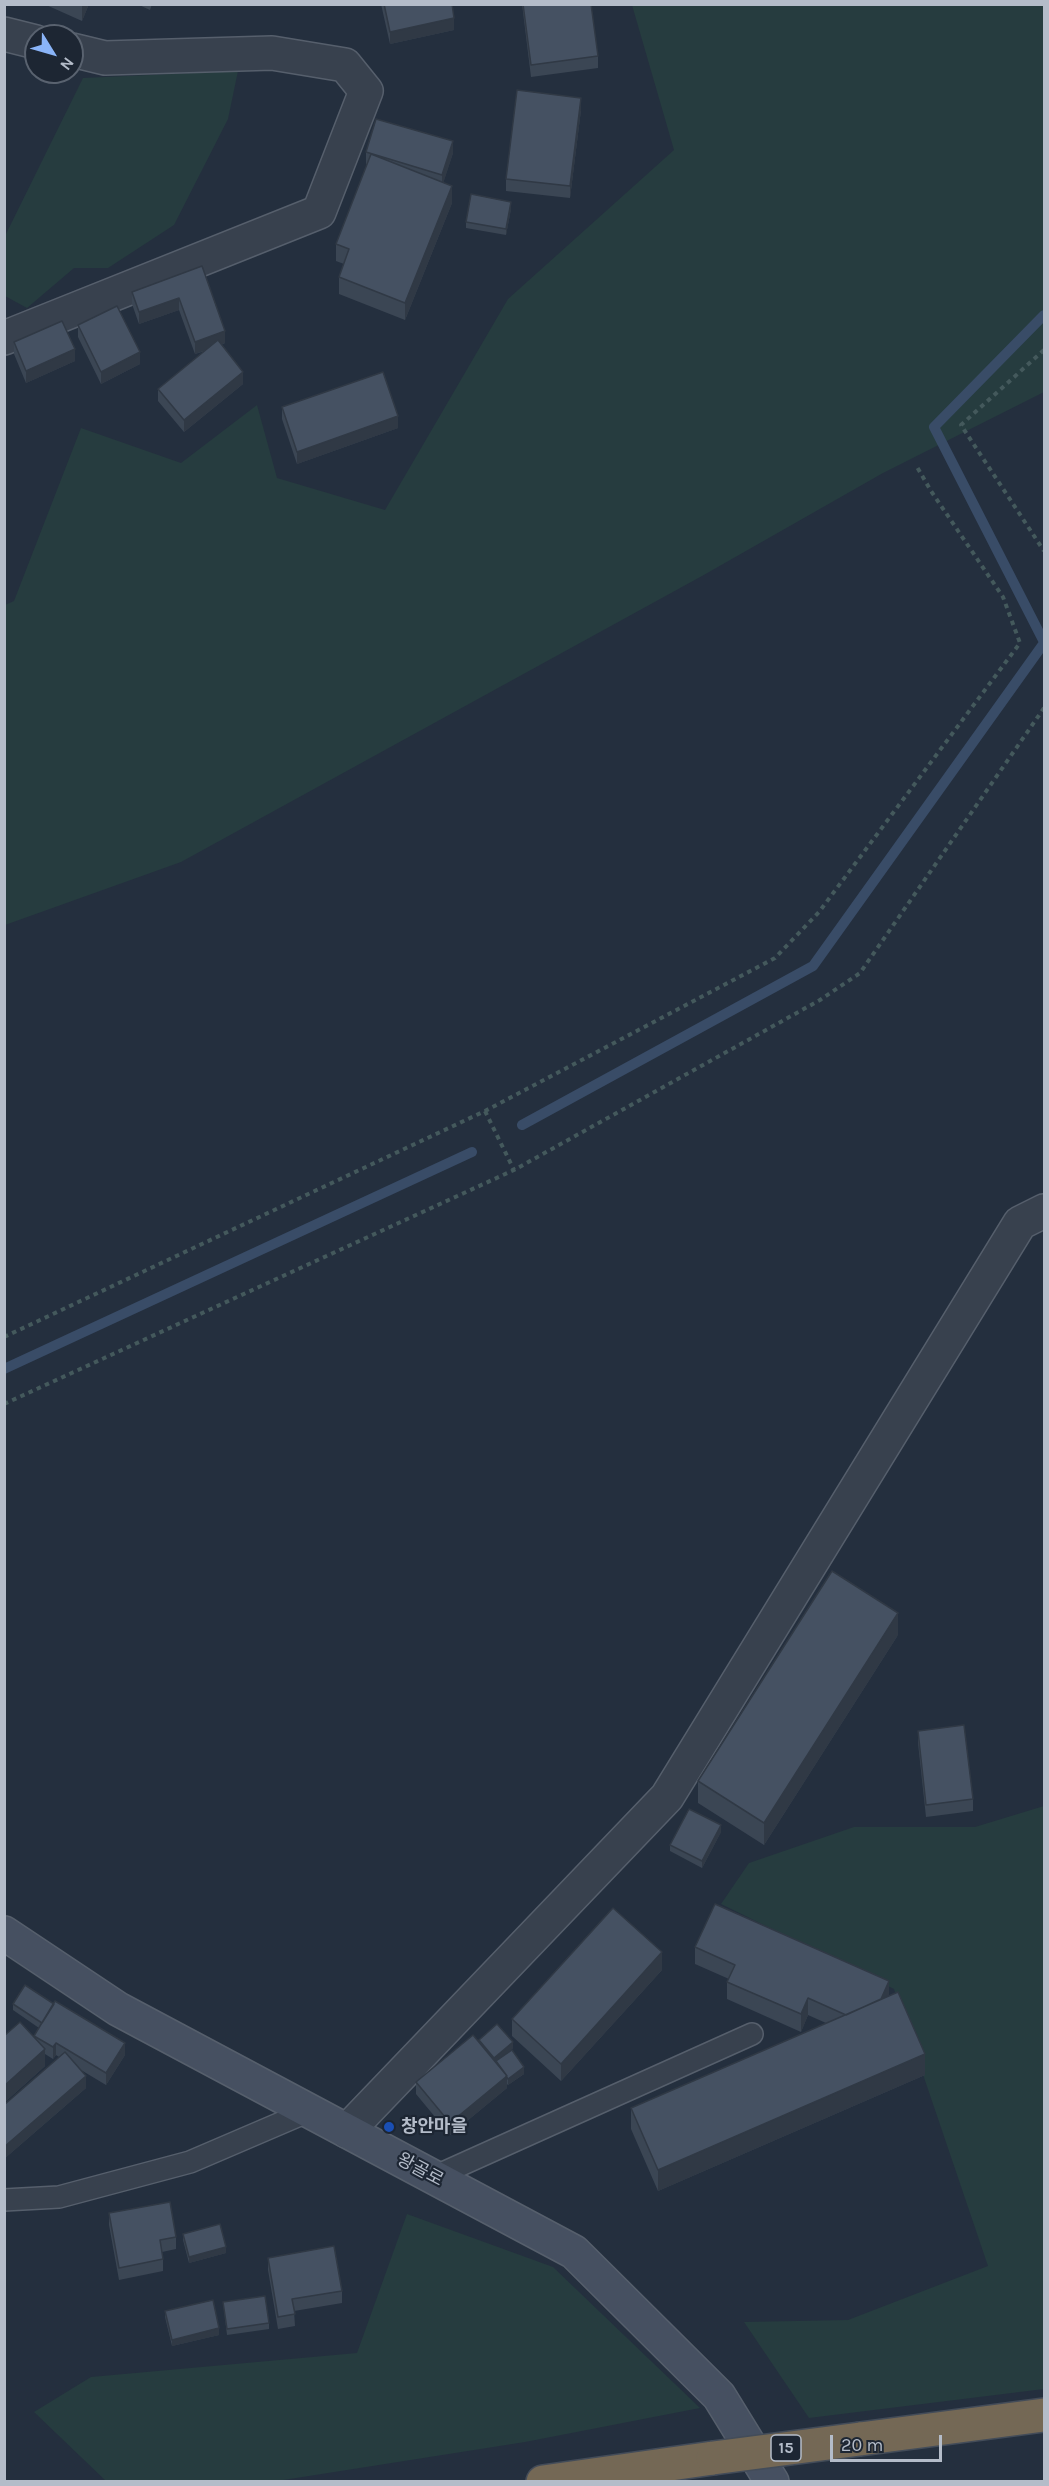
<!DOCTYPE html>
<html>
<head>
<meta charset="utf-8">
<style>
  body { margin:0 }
  #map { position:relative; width:1049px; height:2486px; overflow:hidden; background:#242f3e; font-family:Karla,sans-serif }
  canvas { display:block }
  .frame { position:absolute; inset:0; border:6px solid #b4bcc9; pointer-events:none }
  .north { position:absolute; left:24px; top:24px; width:60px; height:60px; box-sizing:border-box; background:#1d2633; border:2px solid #59626f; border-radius:50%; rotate:127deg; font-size:16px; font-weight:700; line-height:24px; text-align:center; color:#b4bcc9 }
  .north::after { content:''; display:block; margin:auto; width:21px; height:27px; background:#8ab4f8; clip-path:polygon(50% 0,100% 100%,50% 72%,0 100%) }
  .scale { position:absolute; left:830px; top:2435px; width:112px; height:27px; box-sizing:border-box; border:3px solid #b4bcc9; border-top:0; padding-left:8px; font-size:18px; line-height:21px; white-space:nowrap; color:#b4bcc9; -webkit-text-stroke:4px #1d2633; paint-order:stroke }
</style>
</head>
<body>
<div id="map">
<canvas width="1049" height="2486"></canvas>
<div class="frame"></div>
<div class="north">N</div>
<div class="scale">20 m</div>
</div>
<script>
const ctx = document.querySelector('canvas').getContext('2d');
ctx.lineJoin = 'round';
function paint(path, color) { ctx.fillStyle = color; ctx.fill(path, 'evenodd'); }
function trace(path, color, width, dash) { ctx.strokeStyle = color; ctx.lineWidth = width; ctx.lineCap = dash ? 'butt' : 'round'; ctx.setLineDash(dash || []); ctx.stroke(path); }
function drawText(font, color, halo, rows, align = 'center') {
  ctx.font = font + ' Karla,"Noto Sans KR",sans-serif'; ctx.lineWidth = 4.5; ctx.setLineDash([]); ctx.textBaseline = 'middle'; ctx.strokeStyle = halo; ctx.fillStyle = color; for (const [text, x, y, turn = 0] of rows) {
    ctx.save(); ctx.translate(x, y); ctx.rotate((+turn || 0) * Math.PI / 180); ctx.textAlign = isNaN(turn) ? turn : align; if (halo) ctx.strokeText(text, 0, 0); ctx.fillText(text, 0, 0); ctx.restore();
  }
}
paint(new Path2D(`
  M632,5H1044V392L883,473L702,576L181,862L5,925V605L14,601L81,428L181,463L257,405L277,478L385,510L508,299L674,150Z
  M238,71L228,119L174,225L108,268H74L27,308L5,296V236L83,78Z
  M1044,1806V2389L809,2418L744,2322L848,2320L988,2266L894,1989L721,1904L749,1863L854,1827H975Z
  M407,2214L553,2267L700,2408L525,2442L277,2481H106L34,2412L91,2377L357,2353Z`), '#263c3f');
trace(new Path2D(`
  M1044,315L934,427L1044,642
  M522,1125L813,966L1044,643
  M4,1369L472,1152`), '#394c67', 10);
const lane = new Path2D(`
  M434,2177L752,2034
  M4,2200L59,2197L190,2162L309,2111`);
const street = new Path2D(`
  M4,34L36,42
  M4,338L319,212L366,91L345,65L272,53L105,58L72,50
  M347,2131L667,1797L1020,1223L1044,1211`);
const secondary = new Path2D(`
  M4,1933L118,2009L574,2252L719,2396L772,2482`);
const highway = new Path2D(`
  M860,2439L1044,2415
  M543,2482L713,2458`);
trace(lane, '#565f6c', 24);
trace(street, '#565f6c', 36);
trace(secondary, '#565f6c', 36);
trace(highway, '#434c59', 36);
trace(new Path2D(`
  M1044,350L961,425L1044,551
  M485,1111L514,1170
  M4,1337L485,1111L775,958L819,912L1020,643L1003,597L931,491L917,467
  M4,1404L514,1170L820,1000L860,973L1044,708`), '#44595c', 4, [4.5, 4.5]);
trace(lane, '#38414e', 21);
trace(street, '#38414e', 33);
trace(secondary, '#465061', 33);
trace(highway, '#746855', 33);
const highwayBridge = new Path2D(`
  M713,2458L860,2439`);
trace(highwayBridge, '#434c59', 36, []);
trace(highwayBridge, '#746855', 33);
paint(new Path2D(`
  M44,4H89L82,21Z
  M137,4H152L150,10Z
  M381,4H452L454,30L390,44Z
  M522,4H591L598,56V68L531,77Z
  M581,110L570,198L506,191V179Z
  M366,152L453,153L443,183L452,203L405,320L339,294V277L344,264L336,261V244L367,164H366Z
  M511,209L506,235L466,228V222Z
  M202,266L225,343L221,345L243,384L184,432L158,401V389L205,351L195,354L179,310L139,324L132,304V292Z
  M78,325L140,364L101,384L78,337Z
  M14,342L75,361L26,383L14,354Z
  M282,407L398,428L297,464L282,419Z
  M898,1635L764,1845L698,1803V1781Z
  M918,1731L973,1799V1811L926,1817L918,1743Z
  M721,1832L702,1868L670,1851V1845Z
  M695,1947L889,1996L925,2075L658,2191L631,2129V2108L826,2023L808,2015L801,2032L727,1999V1982L729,1979L695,1964Z
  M662,1970L561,2081L512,2036V2019Z
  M13,2004L125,2055L106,2085L81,2070L86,2088L4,2159V2105L59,2057L56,2055L53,2059L45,2054V2066L4,2103V2022L5,2036L34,2037L39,2028L13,2010Z
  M479,2041L513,2048L505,2055L524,2074L508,2085L507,2084V2088L450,2135L416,2094V2082Z
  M109,2213L176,2237V2249L162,2252L163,2259V2271L119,2280L109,2225Z
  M183,2234L226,2253L189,2263L183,2240Z
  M268,2258L342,2291V2303L294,2311L295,2326L278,2329L268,2270Z
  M223,2302L269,2323V2329L227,2335Z
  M165,2311L219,2335L172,2346L165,2317Z`), '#3b4654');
paint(new Path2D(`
  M82,4H89L82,21Z
  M454,18V30L390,44V32Z
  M581,98V110L570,198V186Z
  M453,141V153L442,187V175Z
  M452,186V203L405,320V303Z
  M511,202V209L506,235V229Z
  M179,298V310L139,324V312Z
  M225,331V343L195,354V342Z
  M75,349V361L26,383V371Z
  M140,352V364L101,384V372Z
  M243,372V384L184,432V420Z
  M398,416V428L297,464V452Z
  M898,1613V1635L764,1845V1823Z
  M721,1825V1832L702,1868V1861Z
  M662,1952V1970L561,2081V2064Z
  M889,1981V1999L851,2017Z
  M808,1998V2015L801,2032V2014Z
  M513,2042V2048L494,2064V2058Z
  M56,2043V2055L53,2059V2047Z
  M125,2043V2055L106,2085V2073Z
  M45,2049V2066L4,2103V2086Z
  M925,2054V2075L658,2191V2170Z
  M524,2067V2074L508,2085V2079Z
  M86,2076V2088L4,2159V2147Z
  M507,2076V2088L450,2135V2123Z
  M226,2247V2253L189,2263V2257Z
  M219,2328V2335L172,2346V2340Z`), '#303945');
const building = new Path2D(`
  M384,4H452L454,18L390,32Z
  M523,4H591L598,56L531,65Z
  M517,90L581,98L570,186L506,179Z
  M376,119L453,141L442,175L366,152Z
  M371,154L452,186L405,303L339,277L349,249L336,244Z
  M471,194L511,202L506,229L466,222Z
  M202,266L225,331L195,342L179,298L139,312L132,292Z
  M117,306L140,352L101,372L78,325Z
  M62,321L75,349L26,371L14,342Z
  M218,340L243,372L184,420L158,389Z
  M383,372L398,416L297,452L282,407Z
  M832,1571L898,1613L764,1823L698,1781Z
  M964,1725L973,1799L926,1805L918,1731Z
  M689,1809L721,1825L702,1861L670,1845Z
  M715,1904L889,1981L881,1999L846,2015L808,1998L801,2014L727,1982L735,1965L695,1947Z
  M613,1908L662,1952L561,2064L512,2019Z
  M25,1985L54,2004L42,2023L13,2004Z
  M898,1992L925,2054L658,2170L631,2108Z
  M55,2001L125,2043L106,2073L56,2043L53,2047L34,2036Z
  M20,2022L45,2049L4,2086V2036Z
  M497,2024L513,2042L494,2058L479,2040Z
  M473,2035L507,2076L450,2123L416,2082Z
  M512,2050L524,2067L508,2079L506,2076H507L496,2061Z
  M65,2052L86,2076L4,2147V2105Z
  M170,2202L176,2237L160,2240L163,2259L119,2268L109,2213Z
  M220,2224L226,2247L189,2257L183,2234Z
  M334,2246L342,2291L292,2299L295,2314L278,2317L268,2258Z
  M265,2296L269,2323L227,2329L223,2302Z
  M213,2300L219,2328L172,2340L165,2311Z`);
paint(building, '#455162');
trace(building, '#303945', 1.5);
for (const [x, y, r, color] of [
  [389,2127,6,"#1a4fb4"]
]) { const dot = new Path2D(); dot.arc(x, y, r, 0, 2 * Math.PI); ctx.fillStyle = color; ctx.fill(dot); trace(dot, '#1d2633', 2); }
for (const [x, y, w] of [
  [786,2448,30]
]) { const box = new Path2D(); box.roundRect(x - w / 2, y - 13, w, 26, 4.5); ctx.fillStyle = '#1d2633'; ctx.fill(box); trace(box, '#b4bcc9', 1.5); }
drawText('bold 16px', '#b4bcc9', null, [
  ["15",786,2448]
]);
drawText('bold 18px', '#b4bcc9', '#1d2633', [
  ["창안마을",401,2127]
], 'left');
drawText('18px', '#b4bcc9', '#1d2633', [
  ["왕골로",420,2170,28]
]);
</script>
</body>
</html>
